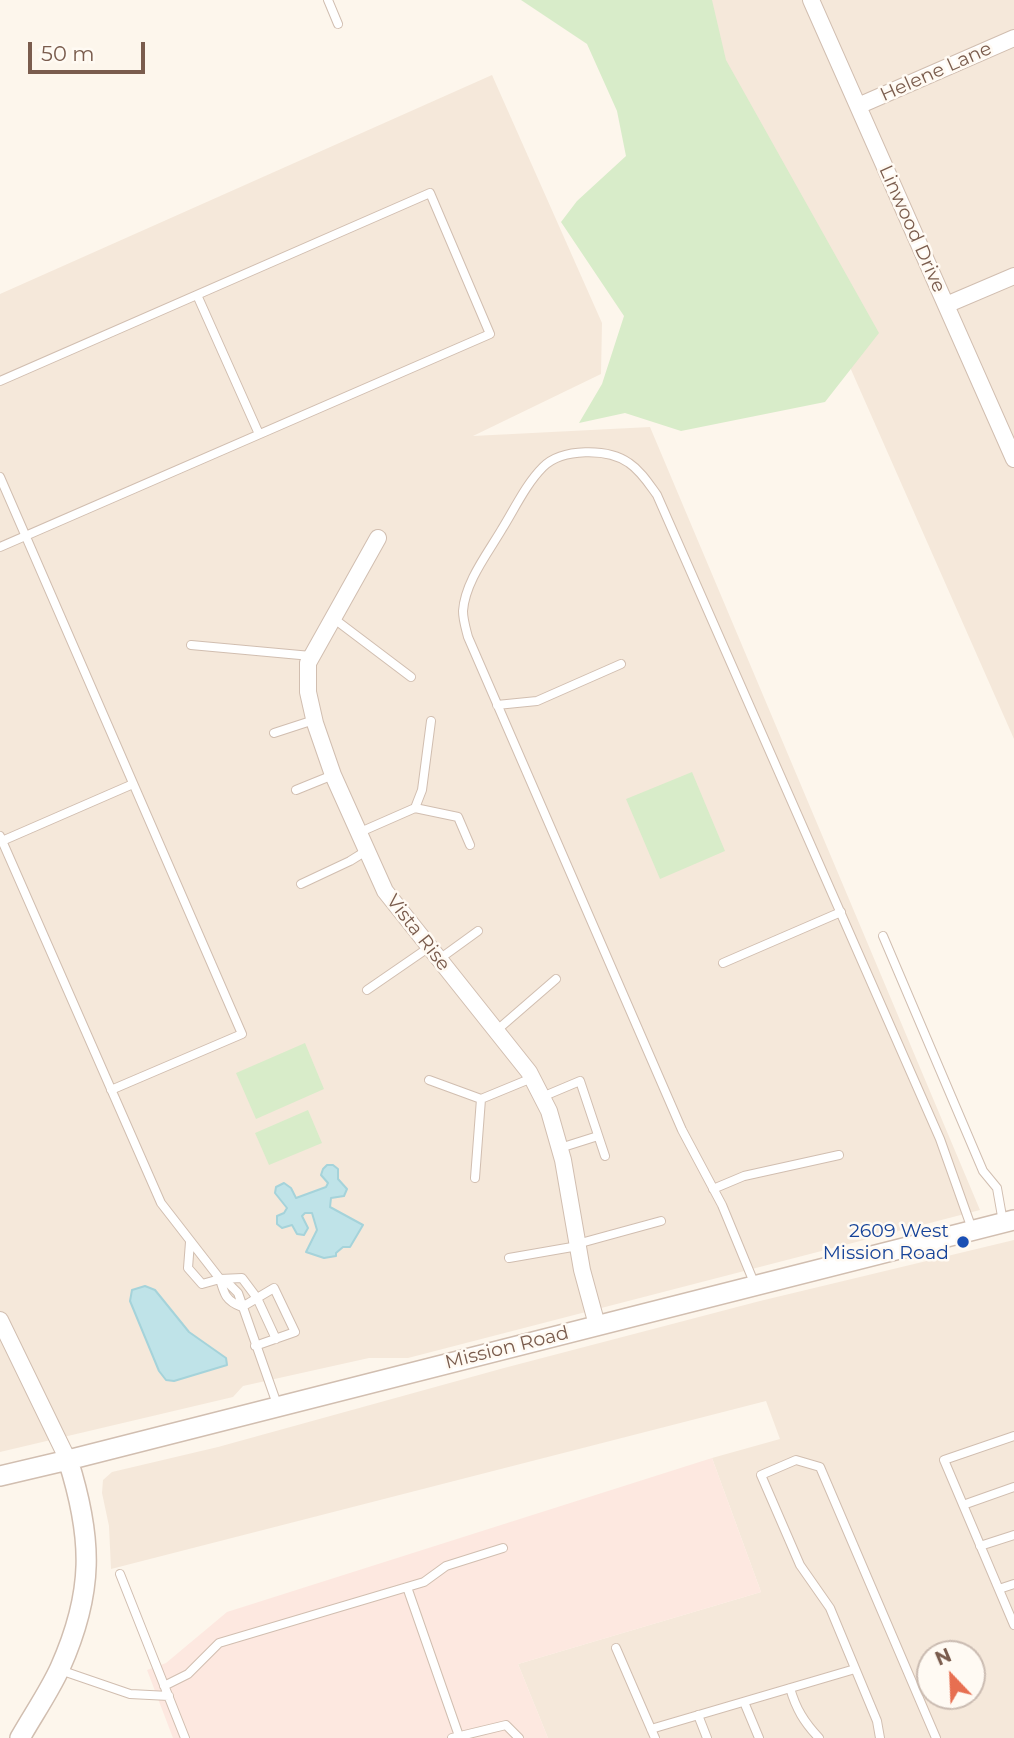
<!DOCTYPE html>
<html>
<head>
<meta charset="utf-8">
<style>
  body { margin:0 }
  #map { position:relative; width:1014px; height:1738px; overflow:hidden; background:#fdf6ec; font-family:Montserrat,sans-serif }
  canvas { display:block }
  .north { position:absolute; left:916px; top:1640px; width:70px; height:70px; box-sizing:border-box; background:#fffaf3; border:2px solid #cabbb1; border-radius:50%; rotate:337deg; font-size:19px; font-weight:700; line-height:28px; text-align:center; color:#7a5c4d }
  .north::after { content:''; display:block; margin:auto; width:24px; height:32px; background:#e76f51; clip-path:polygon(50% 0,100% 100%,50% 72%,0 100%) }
  .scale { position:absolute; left:28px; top:42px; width:117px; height:32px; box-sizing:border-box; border:4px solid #7a5c4d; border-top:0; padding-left:9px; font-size:21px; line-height:24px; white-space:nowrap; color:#7a5c4d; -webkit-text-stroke:5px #fffaf3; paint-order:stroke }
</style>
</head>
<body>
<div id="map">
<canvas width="1014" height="1738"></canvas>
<div class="north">N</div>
<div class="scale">50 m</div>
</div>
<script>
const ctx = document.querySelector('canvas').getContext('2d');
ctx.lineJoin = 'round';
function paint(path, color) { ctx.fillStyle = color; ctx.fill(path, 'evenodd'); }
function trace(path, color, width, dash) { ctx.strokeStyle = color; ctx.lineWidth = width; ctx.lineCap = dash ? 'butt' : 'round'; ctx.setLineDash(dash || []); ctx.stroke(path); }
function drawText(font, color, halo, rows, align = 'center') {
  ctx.font = font + ' Montserrat,sans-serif'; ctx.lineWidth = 5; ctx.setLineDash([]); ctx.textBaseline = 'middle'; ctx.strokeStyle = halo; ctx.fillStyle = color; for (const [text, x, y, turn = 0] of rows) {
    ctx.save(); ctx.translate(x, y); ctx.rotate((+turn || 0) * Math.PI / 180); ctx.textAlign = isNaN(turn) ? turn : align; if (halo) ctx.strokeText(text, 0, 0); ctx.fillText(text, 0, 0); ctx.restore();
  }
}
paint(new Path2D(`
  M688,0H1014V739Z
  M492,75L602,323L601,374L473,436L650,427L980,1210L408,1358H369L243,1386L233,1397L0,1452V294Z
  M1014,1240V1738H548L518,1664L761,1592L712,1458L780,1439L766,1401L111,1569L109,1526L102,1493L103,1480L112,1472L218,1447L504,1368L760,1301ZM930,1654H972V1696H930Z`), '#f5e8da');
paint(new Path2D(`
  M712,1458L761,1592L518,1664L548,1738H173L147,1670L166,1663L227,1612Z`), '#fde8e0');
paint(new Path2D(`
  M521,0H712L726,60L879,333L825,402L681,431L625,413L579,423L602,384L624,316L561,222L577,201L626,156L617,111L587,44Z
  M692,772L725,851L660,879L626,799Z
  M305,1043L324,1089L256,1119L236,1073Z
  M308,1110L322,1143L269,1165L255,1133Z`), '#d8ecc9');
const water = new Path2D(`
  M327,1165H333L338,1169V1179L347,1189L344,1196L331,1198L330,1207L363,1225L350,1247H343L336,1253V1256L324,1258L306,1252L317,1230L312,1213H305L302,1216L308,1228L304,1235L297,1234L292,1225L282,1228L277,1224V1216L284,1213L287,1208L275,1193L276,1187L284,1183L291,1188L296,1198L326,1187L328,1183L321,1175L323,1169Z
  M145,1286L155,1290L189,1332L226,1358L227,1365L174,1381L166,1380L159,1371L130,1301L132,1290Z`);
paint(water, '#bfe3e8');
trace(water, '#a5d3da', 2);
const service = new Path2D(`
  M328,0L338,24
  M197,295L259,434
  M0,381L430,193L490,334L0,547
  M0,477L242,1034L111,1090
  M333,618L411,677
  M191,645L311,656
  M497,705L537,701L621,664
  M274,733L314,720
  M296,790L333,775
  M415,808L422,790L431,721
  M358,833L415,808L458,817L470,845
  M0,836L161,1203L220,1279L228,1283L238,1293L278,1407
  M2,841L133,784
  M301,884L350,861L366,851
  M883,936L983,1171L997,1188L1003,1222
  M438,960L478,931
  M723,963L841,912
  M367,990L428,948
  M496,1031L556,979
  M429,1080L481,1099L475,1178
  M542,1097L580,1081L605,1156
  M481,1099L532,1078
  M560,1148L598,1136
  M713,1189L744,1176L839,1155
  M190,1242L188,1268L202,1284L220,1279L242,1278L257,1298L276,1339
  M577,1244L661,1221
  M509,1258L578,1246
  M220,1279C224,1294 226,1301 242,1307
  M755,1285L722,1205L682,1130L468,637C466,629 463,620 463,611C465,582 488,553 502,529C515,508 526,484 543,467C562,448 608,448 629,463C641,471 649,484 657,495L940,1139L972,1229
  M242,1307L274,1288L295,1332L255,1346
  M1014,1436L944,1460L1014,1625
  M963,1505L1014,1487
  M980,1546L1014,1535
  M120,1574L185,1738
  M407,1587L459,1736
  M999,1589L1014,1584
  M616,1648L655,1738
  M60,1670L130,1694L169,1696
  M164,1686L188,1674L219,1643L424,1582L446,1566L503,1548
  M790,1688C796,1709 804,1722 819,1738
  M744,1702L759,1738
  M698,1715L707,1738
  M651,1729L855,1669
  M452,1738L506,1725L519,1738
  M880,1738L877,1721L830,1608L800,1565L761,1475L796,1460L820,1467L936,1738`);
const minor = new Path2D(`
  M811,0L1014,459
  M858,106L1014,38
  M946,305L1014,276
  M378,538L308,663V692L315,723L333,775L385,891L529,1072L549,1111L563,1160L582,1270L597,1325
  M0,1320L68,1460`);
const tertiary = new Path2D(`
  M0,1476L68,1460L1014,1220
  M20,1738C33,1715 49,1692 60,1668C94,1592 93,1539 68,1460`);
trace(service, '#d1beb0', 10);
trace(minor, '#d1beb0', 18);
trace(tertiary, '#d1beb0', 22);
trace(service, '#fff', 8);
trace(minor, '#fff', 16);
trace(tertiary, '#fff', 19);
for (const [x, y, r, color] of [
  [963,1242,7,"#1a4fb4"]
]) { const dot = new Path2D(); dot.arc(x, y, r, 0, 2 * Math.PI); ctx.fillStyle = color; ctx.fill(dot); trace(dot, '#fffaf3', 2.5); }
drawText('19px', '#7a5c4d', '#fffaf3', [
  ["Helene Lane",936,72,-24],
  ["Linwood Drive",912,229,66],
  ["Vista Rise",418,933,52],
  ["Mission Road",507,1348,-14]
]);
drawText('19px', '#164399', '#fffaf3', [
  ["2609 West",949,1231],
  ["Mission Road",949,1253]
], 'right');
</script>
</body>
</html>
